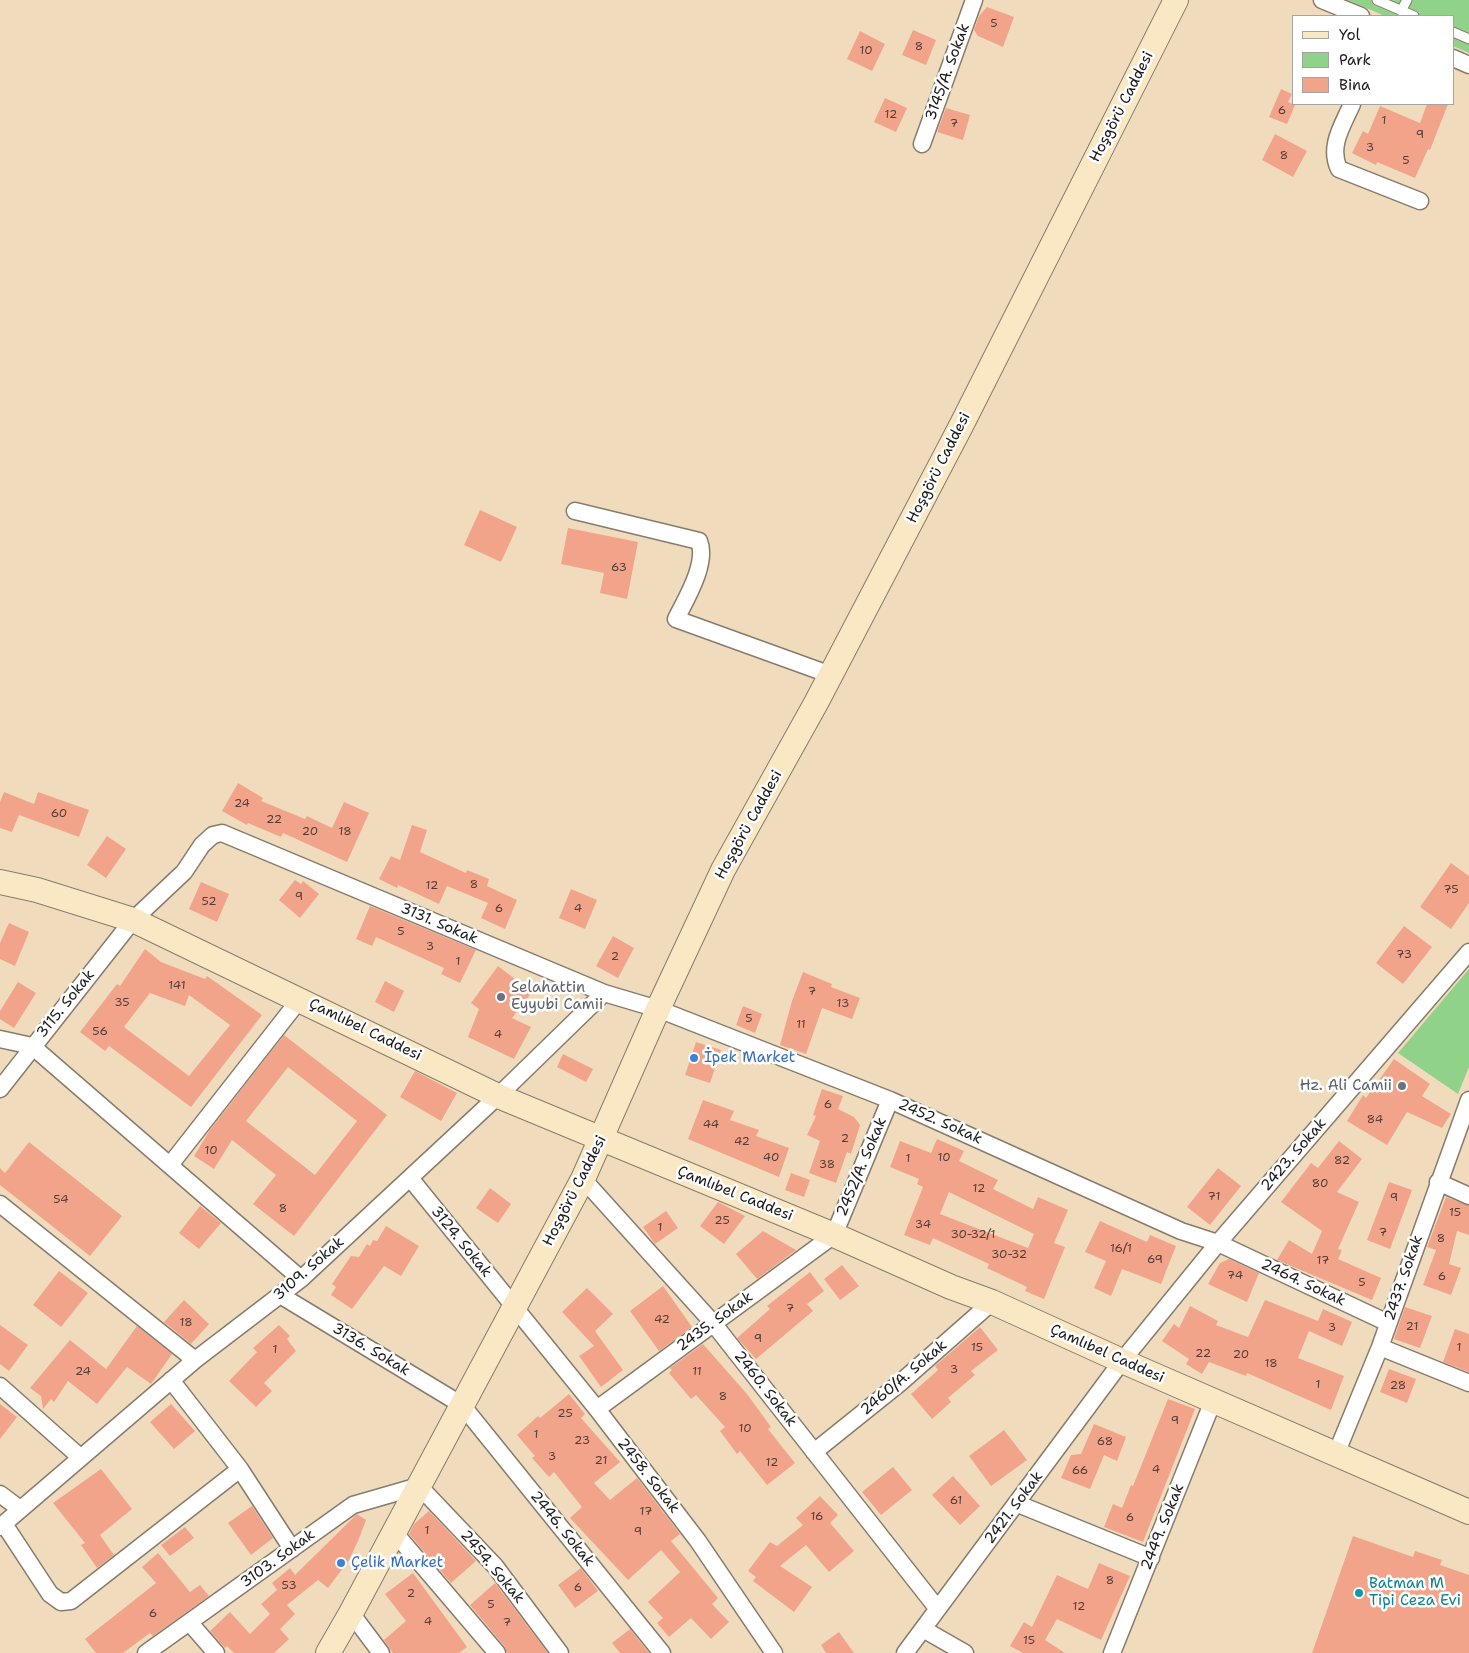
<!DOCTYPE html>
<html>
<head>
<meta charset="utf-8">
<style>
  body { margin:0 }
  #map { position:relative; width:1469px; height:1653px; overflow:hidden; background:#f0dcbc; font-family:"Shantell Sans",sans-serif }
  canvas { display:block }
  .legend { position:absolute; left:1292px; top:15px; width:162px; height:90px; box-sizing:border-box; background:#fff; border:1px solid #a4a4a4; margin:0; padding:6px 9px; list-style:none; font-size:15px; color:#1c1c1c }
  .legend li { display:flex; align-items:center; gap:10px; height:25px }
  .legend b { width:25px; border:1px solid #a4a4a4 }
</style>
</head>
<body>
<div id="map">
<canvas width="1469" height="1653"></canvas>
<ul class="legend">
<li><b style="height:6px;background:#fae7c3"></b>Yol</li>
<li><b style="height:14px;background:#91d28a"></b>Park</li>
<li><b style="height:14px;background:#f2a48a"></b>Bina</li>
</ul>
</div>
<script>
const ctx = document.querySelector('canvas').getContext('2d');
ctx.lineJoin = 'round';
function paint(path, color) { ctx.fillStyle = color; ctx.fill(path, 'evenodd'); }
function trace(path, color, width, dash) { ctx.strokeStyle = color; ctx.lineWidth = width; ctx.lineCap = dash ? 'butt' : 'round'; ctx.setLineDash(dash || []); ctx.stroke(path); }
function drawText(font, color, halo, rows, align = 'center') {
  ctx.font = font + ' "Shantell Sans",sans-serif'; ctx.lineWidth = 5; ctx.setLineDash([]); ctx.textBaseline = 'middle'; ctx.strokeStyle = halo; ctx.fillStyle = color; for (const [text, x, y, turn = 0] of rows) {
    ctx.save(); ctx.translate(x, y); ctx.rotate((+turn || 0) * Math.PI / 180); ctx.textAlign = isNaN(turn) ? turn : align; if (halo) ctx.strokeText(text, 0, 0); ctx.fillText(text, 0, 0); ctx.restore();
  }
}
paint(new Path2D(`
  M1348,0H1469V53L1453,46V16H1385Z
  M1469,969V1067L1458,1094L1398,1053Z`), '#91d28a');
paint(new Path2D(`
  M987,7L1014,17L1003,47L978,36L974,30L979,16Z
  M913,30L936,40L926,65L902,55Z
  M860,31L885,44L872,71L847,59Z
  M1281,89L1292,94L1288,102L1295,105L1287,124L1269,117Z
  M885,98L907,108L896,132L874,122Z
  M1427,104H1448L1430,150L1428,149L1415,178L1377,162L1376,165L1352,153L1363,131L1368,134L1380,106L1420,123Z
  M946,108L970,115L963,140L937,132Z
  M1275,134L1307,151L1293,177L1262,160Z
  M480,510L517,527L501,562L464,545Z
  M568,528L638,542L627,599L600,593L604,573L561,564Z
  M238,783L263,798L261,801L305,819L307,816L332,828L344,802L369,813L347,862L283,833L281,837L248,823L247,825L222,811Z
  M4,792L34,804L38,792L89,810L79,837L19,815L12,832L0,828V802Z
  M412,825L427,830L420,852L466,873L467,870L489,879L487,886L517,900L505,929L481,918L488,903L447,886L439,904L398,885L397,888L379,879L391,856L400,860Z
  M107,836L126,849L106,878L87,865Z
  M1451,863L1469,876V903L1451,929L1420,907Z
  M295,880L301,884L303,881L319,894L300,918L279,900Z
  M201,882L229,894L217,922L189,909Z
  M571,889L597,900L585,929L559,918Z
  M370,906L476,950L460,983L441,974L444,968L376,937L372,946L356,939Z
  M9,923L29,932L15,966L0,959V943Z
  M1404,926L1432,947L1403,984L1376,963Z
  M613,936L634,948L618,978L596,966Z
  M145,949L161,962L205,979L207,976L262,1015L191,1107L109,1046L105,1051L80,1032L117,984L120,986ZM150,993L185,1006L189,995L230,1025L189,1076L124,1027Z
  M498,966L532,992L512,1018L531,1027L514,1059L468,1037L479,1009L471,1003Z
  M803,972L832,984L831,987L860,998L852,1019L822,1008L806,1054L780,1045L792,1001Z
  M385,981L404,991L394,1012L375,1002Z
  M18,982L36,993L14,1028L0,1019V1011Z
  M743,1006L762,1014L755,1033L736,1025Z
  M284,1035L387,1115L294,1236L253,1204L276,1175L232,1140L214,1169L194,1156L210,1130ZM288,1067L357,1121L315,1175L246,1121Z
  M696,1042L721,1050L710,1083L685,1075Z
  M563,1054L593,1069L586,1082L557,1067Z
  M1394,1059L1430,1084L1422,1096L1451,1114L1442,1128L1407,1112L1387,1145L1347,1121L1363,1095L1366,1098Z
  M415,1071L457,1093L441,1121L400,1097Z
  M822,1089L843,1096L838,1109L854,1117L860,1125L851,1154L847,1152L836,1183L809,1173L820,1141L807,1135L816,1116L813,1115Z
  M703,1100L734,1111L730,1120L759,1130L756,1136L789,1148L779,1177L688,1139Z
  M937,1139L964,1151L959,1161L998,1180L993,1189L1033,1209L1038,1197L1068,1210L1054,1243L1065,1247L1044,1299L1025,1291L1027,1287L987,1268L989,1264L933,1238L930,1245L904,1235L923,1187L917,1184L919,1179L890,1167L900,1141L931,1153ZM949,1192L1034,1234L1028,1248L940,1214Z
  M1339,1141L1362,1159L1337,1192L1359,1202L1338,1249L1342,1250L1338,1259L1381,1278L1372,1300L1277,1260L1289,1240L1312,1254L1322,1231L1281,1202L1311,1163L1318,1168Z
  M29,1142L122,1216L90,1256L0,1185V1168L5,1173Z
  M1218,1168L1241,1186L1210,1225L1187,1207Z
  M791,1173L810,1180L804,1197L785,1190Z
  M1389,1182L1412,1190L1390,1249L1367,1240Z
  M490,1188L511,1204L498,1223L476,1208Z
  M1446,1197L1469,1206V1235L1457,1231L1449,1264L1461,1268L1451,1295L1423,1285L1436,1250L1427,1247Z
  M718,1202L745,1216L724,1244L700,1226Z
  M200,1206L221,1223L199,1249L179,1233Z
  M666,1211L678,1228L655,1244L643,1227Z
  M1100,1221L1147,1242L1150,1235L1176,1246L1161,1284L1122,1269L1111,1296L1094,1288L1106,1261L1085,1252Z
  M386,1226L419,1246L401,1276L384,1266L352,1309L331,1295L336,1287L332,1284L351,1256L359,1257L367,1244L370,1246L373,1240L377,1241Z
  M763,1231L796,1250L757,1279L736,1254Z
  M1229,1259L1259,1273L1247,1302L1208,1284L1220,1263Z
  M842,1265L859,1286L840,1300L824,1279Z
  M59,1271L88,1293L61,1327L33,1305Z
  M810,1272L824,1291L807,1304L813,1311L756,1359L737,1338L770,1309L767,1306Z
  M663,1286L692,1327L659,1351L630,1311Z
  M587,1288L613,1314L595,1331L623,1370L601,1387L579,1356L594,1346L562,1312Z
  M184,1300L209,1324L191,1344L164,1322Z
  M1265,1300L1318,1321L1323,1309L1352,1322L1342,1346L1309,1331L1298,1358L1344,1376L1331,1410L1247,1373L1246,1376L1209,1362L1202,1374L1186,1364L1189,1359L1162,1341L1174,1324L1179,1328L1190,1306L1218,1321L1216,1325L1248,1337Z
  M1405,1307L1432,1316L1420,1348L1394,1339Z
  M0,1325L28,1345L9,1371L0,1364Z
  M279,1325L290,1336L287,1339L296,1351L264,1383L272,1391L256,1407L229,1381L257,1352L253,1348Z
  M137,1326L172,1354L151,1384L127,1367L97,1404L68,1381L54,1402L51,1399L43,1409L41,1396L30,1388L70,1340L106,1369Z
  M980,1327L998,1350L971,1371L975,1375L948,1398L951,1402L932,1419L911,1394L938,1370L935,1366Z
  M1455,1329L1469,1334V1372L1443,1362Z
  M703,1344L747,1394L771,1427L768,1429L795,1463L767,1485L740,1451L737,1454L720,1431L725,1427L696,1395L691,1399L669,1373L672,1370L670,1368Z
  M1389,1369L1416,1379L1407,1403L1380,1392Z
  M569,1394L585,1414L581,1418L620,1462L594,1483L610,1500L637,1478L680,1534L671,1541L718,1598L712,1604L729,1622L711,1639L691,1618L669,1637L657,1623L663,1618L648,1602L680,1572L661,1550L628,1580L570,1518L582,1507L554,1472L549,1477L532,1458L535,1456L517,1435L538,1416L540,1418Z
  M1168,1399L1195,1409L1143,1542L1104,1527L1113,1504L1122,1508L1131,1485L1133,1486Z
  M0,1404L17,1417L0,1439Z
  M171,1404L195,1431L174,1449L150,1422Z
  M1094,1424L1126,1437L1117,1461L1104,1455L1090,1489L1061,1478L1071,1455L1081,1454Z
  M1004,1430L1027,1460L991,1486L969,1456Z
  M893,1467L912,1490L881,1515L862,1492Z
  M101,1469L132,1509L100,1535L114,1555L97,1568L81,1545L85,1543L53,1503Z
  M953,1476L980,1506L960,1525L932,1495Z
  M820,1496L838,1515L830,1523L854,1551L829,1572L806,1545L780,1566L812,1587L794,1612L753,1581L756,1577L748,1571L770,1542L777,1546L803,1525L796,1518Z
  M252,1506L273,1538L251,1555L228,1523Z
  M429,1511L476,1561L451,1583L409,1534L414,1524Z
  M357,1514L366,1520L358,1541L349,1560L328,1588L318,1580L287,1605L295,1614L280,1629L289,1639L274,1653H234L227,1646L225,1648L210,1631L230,1612L250,1634L270,1614L261,1604L277,1590L272,1583L290,1568L295,1575Z
  M185,1527L194,1538L170,1556L161,1545Z
  M1353,1536L1413,1557L1415,1551L1442,1560L1440,1565L1469,1575V1653H1312Z
  M158,1553L190,1592L200,1585L209,1596L153,1636L150,1633L123,1653H96L85,1639L156,1583L142,1567Z
  M1099,1563L1130,1576L1101,1640L1057,1619L1045,1640L1065,1653H1023L1010,1646L1024,1622L1032,1627L1057,1575L1088,1589Z
  M581,1568L598,1591L575,1608L558,1585Z
  M413,1573L467,1647L459,1653H393L384,1640L406,1621L385,1594Z
  M495,1583L548,1653H507L505,1647L470,1605Z
  M630,1629L649,1653H620L612,1643Z
  M839,1632L854,1653H826L821,1645Z`), '#f2a48a');
const lane = new Path2D(`
  M1377,0L1414,16
  M1401,11L1407,0
  M1453,32L1469,39`);
const street = new Path2D(`
  M1322,0L1361,16
  M1453,58L1469,65
  M1352,104C1343,125 1328,146 1339,169L1420,201
  M922,144L974,0
  M575,511L699,541C708,563 686,599 676,619L831,675
  M0,1039L32,1046L301,1279
  M0,1089L133,920L184,872L202,845L213,835L222,833L604,993L658,1009L890,1100L1181,1231L1218,1243L1388,1323
  M170,1165L300,999
  M410,1178L597,1409L698,1541L774,1653
  M583,1179L713,1323L937,1608
  M1438,1182L1469,1196
  M0,1204L195,1360
  M280,1295L462,1405L662,1653
  M1380,1347L1469,1383
  M171,1380L240,1469L292,1549
  M0,1386L80,1457
  M597,1409L834,1235L890,1100
  M814,1452L900,1383L992,1302
  M1336,1454L1380,1347L1469,1100
  M0,1494L20,1509
  M1018,1504L1151,1558
  M4,1524L50,1594L61,1602L71,1601L240,1469
  M0,1527L195,1360L301,1279L498,1096L604,993
  M394,1532L497,1653
  M351,1613L381,1653
  M190,1623L216,1653
  M923,1629L965,1653
  M146,1653L353,1505L419,1486L495,1566L560,1653
  M905,1653L1122,1361L1218,1243L1469,952
  M1112,1653L1213,1401`);
const secondary = new Path2D(`
  M0,882L37,890L133,920L498,1096L834,1235L951,1287L992,1302L1122,1361L1469,1512
  M328,1653L351,1613L583,1179L658,1009L723,870L816,703L962,424L1176,0`);
trace(lane, '#867c6c', 11);
trace(street, '#867c6c', 19);
trace(secondary, '#867c6c', 26);
trace(lane, '#fff', 9);
trace(street, '#fff', 16);
trace(secondary, '#fae7c3', 24);
for (const [x, y, r, color] of [
  [501,997,5,"#6b7280"],
  [694,1058,5,"#3f7fe0"],
  [1402,1086,5,"#6b7280"],
  [341,1563,5,"#3f7fe0"],
  [1359,1593,5,"#0f9aa8"]
]) { const dot = new Path2D(); dot.arc(x, y, r, 0, 2 * Math.PI); ctx.fillStyle = color; ctx.fill(dot); trace(dot, '#fff', 2); }
drawText('12px', '#523e38', null, [
  ["5",994,24],
  ["8",919,47],
  ["10",866,51],
  ["6",1282,111],
  ["12",891,115],
  ["1",1384,121],
  ["7",954,124],
  ["9",1420,135],
  ["3",1370,148],
  ["8",1284,156],
  ["5",1406,161],
  ["63",619,568],
  ["24",242,804],
  ["60",59,814],
  ["22",274,820],
  ["20",310,832],
  ["18",345,832],
  ["8",474,885],
  ["12",432,886],
  ["75",1451,890],
  ["9",299,897],
  ["52",209,902],
  ["6",499,909],
  ["4",578,909],
  ["5",401,932],
  ["3",430,947],
  ["73",1404,955],
  ["2",615,957],
  ["1",458,962],
  ["141",177,986],
  ["7",812,992],
  ["35",122,1003],
  ["13",843,1004],
  ["5",749,1019],
  ["11",801,1025],
  ["56",100,1032],
  ["4",498,1035],
  ["6",828,1105],
  ["84",1375,1120],
  ["44",711,1125],
  ["2",845,1139],
  ["42",742,1142],
  ["10",211,1151],
  ["40",771,1158],
  ["10",944,1158],
  ["1",908,1159],
  ["82",1342,1161],
  ["38",827,1165],
  ["80",1320,1184],
  ["12",979,1189],
  ["71",1214,1197],
  ["9",1394,1198],
  ["54",61,1200],
  ["8",283,1209],
  ["15",1455,1213],
  ["25",722,1221],
  ["34",923,1225],
  ["1",660,1228],
  ["7",1383,1233],
  ["30-32/1",973,1235],
  ["8",1441,1239],
  ["16/1",1121,1249],
  ["30-32",1009,1255],
  ["69",1155,1260],
  ["17",1323,1261],
  ["74",1235,1276],
  ["6",1442,1277],
  ["5",1362,1283],
  ["7",790,1309],
  ["42",662,1320],
  ["18",186,1323],
  ["21",1412,1327],
  ["3",1332,1328],
  ["9",758,1339],
  ["15",977,1348],
  ["1",1459,1348],
  ["1",275,1350],
  ["22",1203,1354],
  ["20",1241,1355],
  ["18",1271,1364],
  ["3",954,1370],
  ["24",83,1372],
  ["11",697,1372],
  ["1",1318,1385],
  ["28",1398,1386],
  ["8",723,1397],
  ["25",565,1414],
  ["9",1175,1421],
  ["10",745,1429],
  ["1",536,1435],
  ["23",582,1441],
  ["68",1105,1442],
  ["3",552,1457],
  ["21",601,1461],
  ["12",772,1463],
  ["4",1156,1470],
  ["66",1080,1471],
  ["61",956,1501],
  ["17",646,1512],
  ["16",817,1517],
  ["6",1130,1518],
  ["1",427,1531],
  ["9",638,1532],
  ["8",1110,1581],
  ["53",289,1586],
  ["6",578,1588],
  ["2",411,1594],
  ["5",491,1605],
  ["12",1079,1607],
  ["6",153,1614],
  ["4",428,1622],
  ["7",507,1623],
  ["15",1029,1641]
]);
drawText('15px', '#1c1c1c', '#fff', [
  ["3145/A. Sokak",948,72,-70],
  ["Hoşgörü Caddesi",1122,107,-63],
  ["Hoşgörü Caddesi",939,468,-63],
  ["Hoşgörü Caddesi",749,825,-61],
  ["3131. Sokak",439,924,23],
  ["3115. Sokak",66,1004,-51],
  ["Çamlıbel Caddesi",365,1030,26],
  ["2452. Sokak",940,1122,24],
  ["2423. Sokak",1294,1155,-49],
  ["2452/A. Sokak",862,1167,-67],
  ["Hoşgörü Caddesi",575,1191,-63],
  ["Çamlıbel Caddesi",735,1194,22],
  ["3124. Sokak",461,1242,51],
  ["3109. Sokak",309,1269,-41],
  ["2437. Sokak",1404,1278,-71],
  ["2464. Sokak",1303,1283,25],
  ["2435. Sokak",715,1322,-36],
  ["3136. Sokak",371,1350,31],
  ["Çamlıbel Caddesi",1107,1354,24],
  ["2460/A. Sokak",904,1378,-40],
  ["2460. Sokak",765,1389,52],
  ["2458. Sokak",648,1476,52],
  ["2421. Sokak",1014,1508,-53],
  ["2449. Sokak",1163,1527,-68],
  ["2446. Sokak",562,1529,51],
  ["3103. Sokak",278,1559,-36],
  ["2454. Sokak",492,1567,50]
]);
drawText('15px', '#5b616d', '#fff', [
  ["Selahattin",511,988],
  ["Eyyubi Camii",511,1005],
  ["Hz. Ali Camii",1392,1086,"right"]
], 'left');
drawText('15px', '#366cbe', '#fff', [
  ["İpek Market",704,1058],
  ["Çelik Market",351,1563]
], 'left');
drawText('15px', '#0d838f', '#fff', [
  ["Batman M",1369,1584],
  ["Tipi Ceza Evi",1369,1601]
], 'left');
</script>
</body>
</html>
